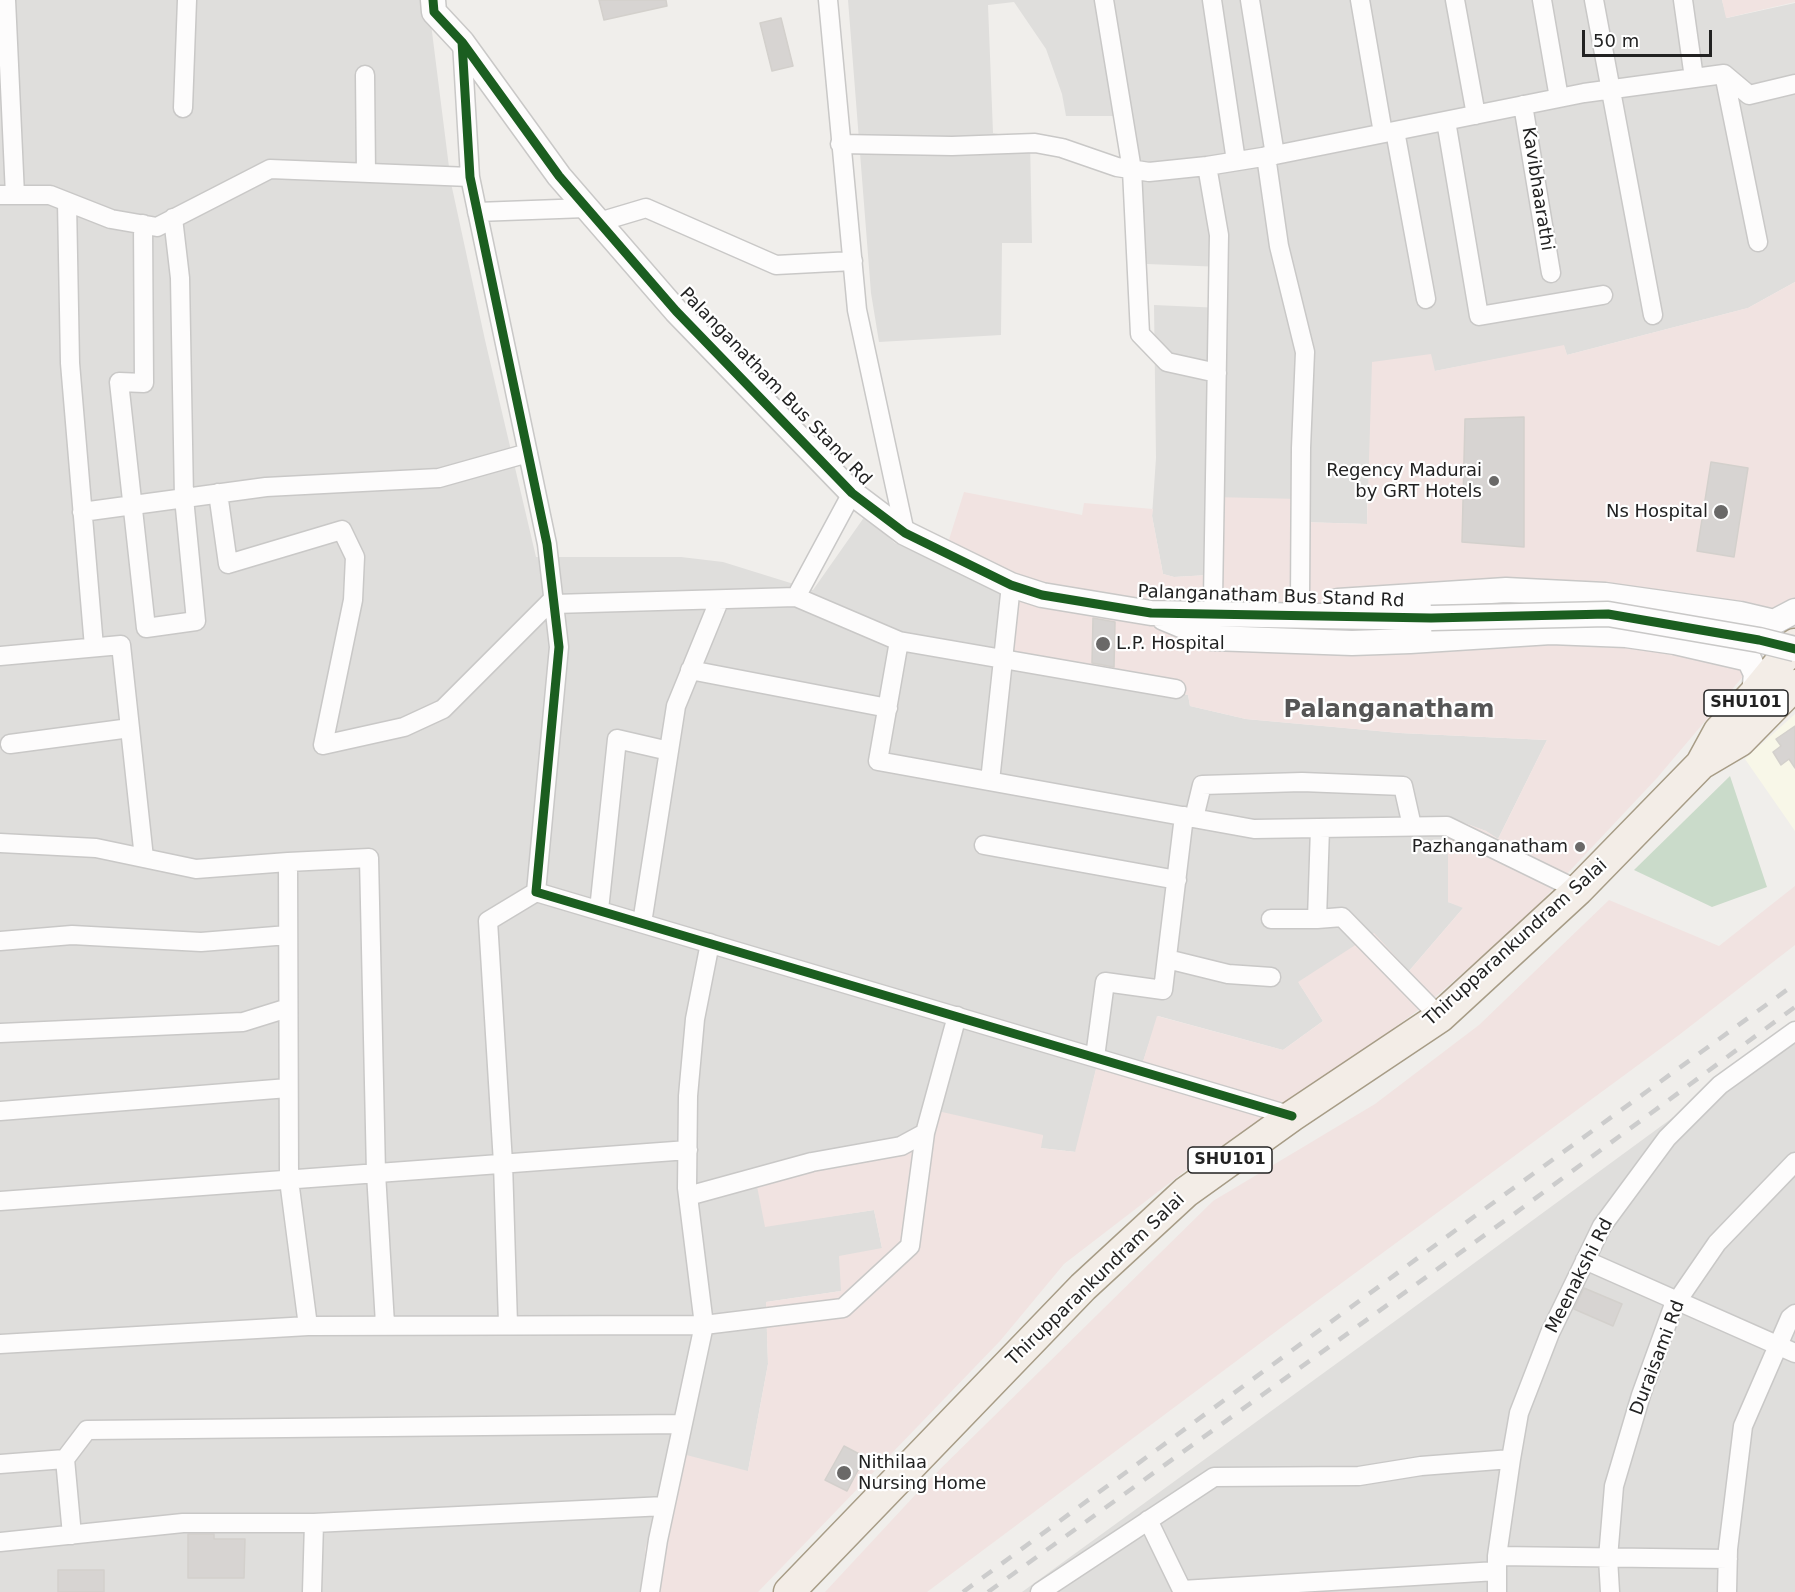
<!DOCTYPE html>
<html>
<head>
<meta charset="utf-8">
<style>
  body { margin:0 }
  #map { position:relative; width:1795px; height:1592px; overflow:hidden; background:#f0eeeb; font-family:"DejaVu Sans",sans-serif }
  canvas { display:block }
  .scale { position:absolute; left:1582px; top:30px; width:130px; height:27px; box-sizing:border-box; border:3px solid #222; border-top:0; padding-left:8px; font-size:18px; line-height:21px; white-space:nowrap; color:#222; -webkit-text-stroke:4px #fff; paint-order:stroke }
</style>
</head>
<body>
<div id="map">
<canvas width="1795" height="1592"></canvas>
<div class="scale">50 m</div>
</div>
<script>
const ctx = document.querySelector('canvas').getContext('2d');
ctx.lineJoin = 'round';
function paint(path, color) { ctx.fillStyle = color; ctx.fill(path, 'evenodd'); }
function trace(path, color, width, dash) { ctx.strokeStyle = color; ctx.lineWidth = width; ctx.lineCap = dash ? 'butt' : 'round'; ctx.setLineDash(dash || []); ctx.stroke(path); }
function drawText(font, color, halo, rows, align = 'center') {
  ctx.font = font + ' "DejaVu Sans",sans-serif'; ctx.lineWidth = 4.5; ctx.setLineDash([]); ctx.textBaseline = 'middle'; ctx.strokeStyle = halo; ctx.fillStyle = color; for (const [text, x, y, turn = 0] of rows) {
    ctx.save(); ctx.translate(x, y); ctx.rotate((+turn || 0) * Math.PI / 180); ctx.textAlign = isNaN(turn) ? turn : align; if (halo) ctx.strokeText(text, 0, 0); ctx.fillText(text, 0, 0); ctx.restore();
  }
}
paint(new Path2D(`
  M0,0H428L451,183L485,340L536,557H681L723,562L813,590L865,516L895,543L1008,595L1134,682L1188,695L1190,706L1246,719L1400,733L1547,740L1498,839L1486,831L1448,817V902L1464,907L1409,971L1299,983L1323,1021L1283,1050L1158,1016L1141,1068L1099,1057L1076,1152L1040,1148L1043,1135L920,1138L765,1226L874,1210L882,1248L841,1291L766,1302L768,1364L748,1471L646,1546L641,1592H0Z
  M848,0H1722L1727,18L1795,3V282L1748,308L1567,355L1564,346L1435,371L1367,502V524L1300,522L1209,575L1174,577L1163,574L1152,516L1156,458L1154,305L1222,308L1223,267L1147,264L1124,116H1066L1062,94L1046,49L1014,2L988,5L993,133L1030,140L1032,243H1002L1001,335L879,342L871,293Z
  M1795,1028V1592H1022L1402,1316Z`), '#dfdedc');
paint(new Path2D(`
  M1722,0H1795V2L1726,18Z
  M1795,282V615L1657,778L1519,925L1428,1003L1335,1071L1185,1171L1064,1264L1000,1341L758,1592H641L646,1546L671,1451L748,1471L768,1364L766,1302L841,1291L839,1256L882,1248L874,1210L765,1227L755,1176L920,1138L929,1109L1043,1135L1041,1148L1075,1152L1099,1057L1141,1068L1157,1016L1283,1050L1323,1021L1298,982L1374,933L1409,971L1463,908L1448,902V817L1486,831L1498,839L1547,740L1400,733L1246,719L1190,706L1188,695L1134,682L995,655L1008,595L941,565L964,492L1082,515L1084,503L1153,509L1152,516L1163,574L1174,577L1209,575L1213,497L1300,499V522L1367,524L1372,362L1431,354L1435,371L1564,345L1567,355L1748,308Z
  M1795,886V945L1679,1035L1294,1318L927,1592H825L930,1479L1213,1201L1375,1104L1479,1025L1609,900L1719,946Z`), '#f1e3e1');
paint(new Path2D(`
  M1795,714V831L1745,759Z`), '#f8f7e8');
paint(new Path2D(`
  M1730,776L1767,887L1712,907L1634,870Z`), '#cadbca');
const building = new Path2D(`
  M599,0H666L667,6L604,20Z
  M781,18L793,66L772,71L760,23Z
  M1524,417V547L1462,542L1465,419Z
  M1711,462L1748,468L1734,557L1697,551Z
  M1093,618L1115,622L1114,667L1092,663Z
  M1795,726V768L1789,759L1781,765L1773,752L1781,746L1776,739Z
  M1584,1288L1622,1304L1613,1326L1574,1309Z
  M844,1446L865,1457L847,1491L825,1480Z
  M188,1534H214V1539H245L244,1578H188Z
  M58,1570H104V1592H58Z`);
paint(building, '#d7d4d2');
trace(building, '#d3d0cc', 1.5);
const minor = new Path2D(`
  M6,0L15,195
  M828,0L857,310L905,533
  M1104,0L1132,170L1140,334L1167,362L1217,373
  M1212,0L1236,161
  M1250,0L1275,155L1584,93L1724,74L1749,95L1795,84
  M1360,0L1383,133
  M1455,0L1476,115
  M1542,0L1559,98
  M1594,0L1653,315
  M1683,0L1694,78
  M462,42L470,177L547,544L559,647L536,892L1292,1116
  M1724,74L1758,242
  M365,75L366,173
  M1523,105L1551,273
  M183,108L187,0
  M1446,121L1479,316L1603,295
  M1395,131L1426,299
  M840,144L952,146L1035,143L1062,148L1117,167L1149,172L1207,166
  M1266,156L1279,246L1305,352L1301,448L1300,601
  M0,195H50L111,219L157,227L270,169L470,177
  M67,202L70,363L94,647
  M477,212L586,208
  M599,222L646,208L776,265L853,261
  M143,224L144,383L119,382L146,628L196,621L184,498L180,278L173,218
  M218,493L228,564L342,530L355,557L353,600L323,745L404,727L443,709L553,599
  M82,512L266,487L439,478L528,453
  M796,597L899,641L878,761L1254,829L1447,826L1578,890
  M1213,599L1219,235L1207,166L1275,155
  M554,604L796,597L852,493
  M899,641L1176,689
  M0,656L121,645L144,858
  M690,670L888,708
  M10,744L130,728
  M990,781L1011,585
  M1194,818L1202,785L1302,782L1403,786L1412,826
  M0,843L96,848L196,869L288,862L289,1180L308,1326
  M984,845L1177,880
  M288,862L369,858L376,1173L385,1324
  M599,910L617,739L669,751
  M1271,919H1317L1320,828
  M1317,919L1342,917L1440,1017
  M642,923L676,706L719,601
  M0,941L72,935L201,942L288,935
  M1167,959L1228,974L1271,977
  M0,1033L243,1022L288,1008
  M1095,1057L1105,982L1163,990L1184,816
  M0,1111L288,1088
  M688,1196L812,1162L901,1146L925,1133L957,1016
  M0,1201L688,1150
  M1585,1260L1795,1353
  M508,1324L503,1163L488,921L536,892
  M0,1344L308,1326L704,1325L843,1308L910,1246L925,1133
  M65,1459L72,1535
  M0,1464L65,1459L87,1430L683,1424
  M1148,1520L1182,1590L1497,1571
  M314,1523L665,1506
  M0,1542L183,1523H314L312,1592
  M1497,1556L1728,1559
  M650,1592L658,1540L704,1325L687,1188L688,1096L695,1019L710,943
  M1040,1592L1214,1477L1359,1476L1421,1466L1511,1459
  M1497,1592V1556L1511,1459L1519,1413L1550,1333L1602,1226L1667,1138L1720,1085L1795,1031
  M1610,1592L1608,1558L1614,1486L1641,1395L1673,1307L1717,1243L1795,1162
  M1727,1592L1728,1549L1743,1426L1790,1318L1795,1314`);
const tertiary = new Path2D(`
  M433,0L434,12L462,42L559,176L676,311L852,493L905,533L1011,585L1042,595L1151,613L1431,618
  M1338,601L1506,590L1605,595L1740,614L1774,622L1795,611
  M1164,618L1212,638L1352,643L1410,641L1551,632L1626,635L1675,642L1749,659L1756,674L1754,694`);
const primary = new Path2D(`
  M1701,764L1740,741L1795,685
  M789,1592L1083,1287L1186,1192L1292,1116L1440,1017L1578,890L1701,764L1719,731L1754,694L1795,644`);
trace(minor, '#c9c8c7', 21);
trace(tertiary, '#c9c8c7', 27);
trace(primary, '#a79c86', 33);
trace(minor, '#fdfcfc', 18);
trace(tertiary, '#fdfcfc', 24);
trace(primary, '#f3ede7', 30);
trace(new Path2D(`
  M963,1592L1475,1216L1795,984
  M988,1592L1514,1214L1795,1007`), '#ccc', 4.5, [12, 12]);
const tertiaryBridge = new Path2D(`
  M1431,618L1608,614L1759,640L1795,649`);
trace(tertiaryBridge, '#c9c8c7', 27, []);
trace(tertiaryBridge, '#fdfcfc', 24);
trace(new Path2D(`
  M433,0L434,12L462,42L559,176L676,311L852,493L905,533L1011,585L1042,595L1151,613L1431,618L1608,614L1759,640L1795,649
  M462,42L470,177L547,544L559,647L536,892L1292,1116`), '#1b5e20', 9);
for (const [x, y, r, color] of [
  [1494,481,6,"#6a6968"],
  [1721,512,8,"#6a6968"],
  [1103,644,8,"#6a6968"],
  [1580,847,6,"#6a6968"],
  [844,1473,8,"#6a6968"]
]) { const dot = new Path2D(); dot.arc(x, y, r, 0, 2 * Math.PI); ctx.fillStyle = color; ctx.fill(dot); trace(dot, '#fff', 2); }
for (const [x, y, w] of [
  [1746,703,84],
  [1230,1160,84]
]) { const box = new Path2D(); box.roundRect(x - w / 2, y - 13, w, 26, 4.5); ctx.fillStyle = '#fff'; ctx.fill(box); trace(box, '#222', 1.5); }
drawText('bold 16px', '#222', null, [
  ["SHU101",1746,703],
  ["SHU101",1230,1160]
]);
drawText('18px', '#222', '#fff', [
  ["Kavibhaarathi",1537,189,81],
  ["Palanganatham Bus Stand Rd",775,387,46],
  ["Palanganatham Bus Stand Rd",1271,597,2],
  ["Thirupparankundram Salai",1516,943,-42],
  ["Meenakshi Rd",1580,1276,-63],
  ["Thirupparankundram Salai",1096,1280,-44],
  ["Duraisami Rd",1658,1358,-69]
]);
drawText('18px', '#222', '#fff', [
  ["Regency Madurai",1482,471],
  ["by GRT Hotels",1482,492],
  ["Ns Hospital",1708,512],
  ["L.P. Hospital",1116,644,"left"],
  ["Pazhanganatham",1568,847],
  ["Nithilaa",858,1463,"left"],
  ["Nursing Home",858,1484,"left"]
], 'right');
drawText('bold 24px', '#555', '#fff', [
  ["Palanganatham",1389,711]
]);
</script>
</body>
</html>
